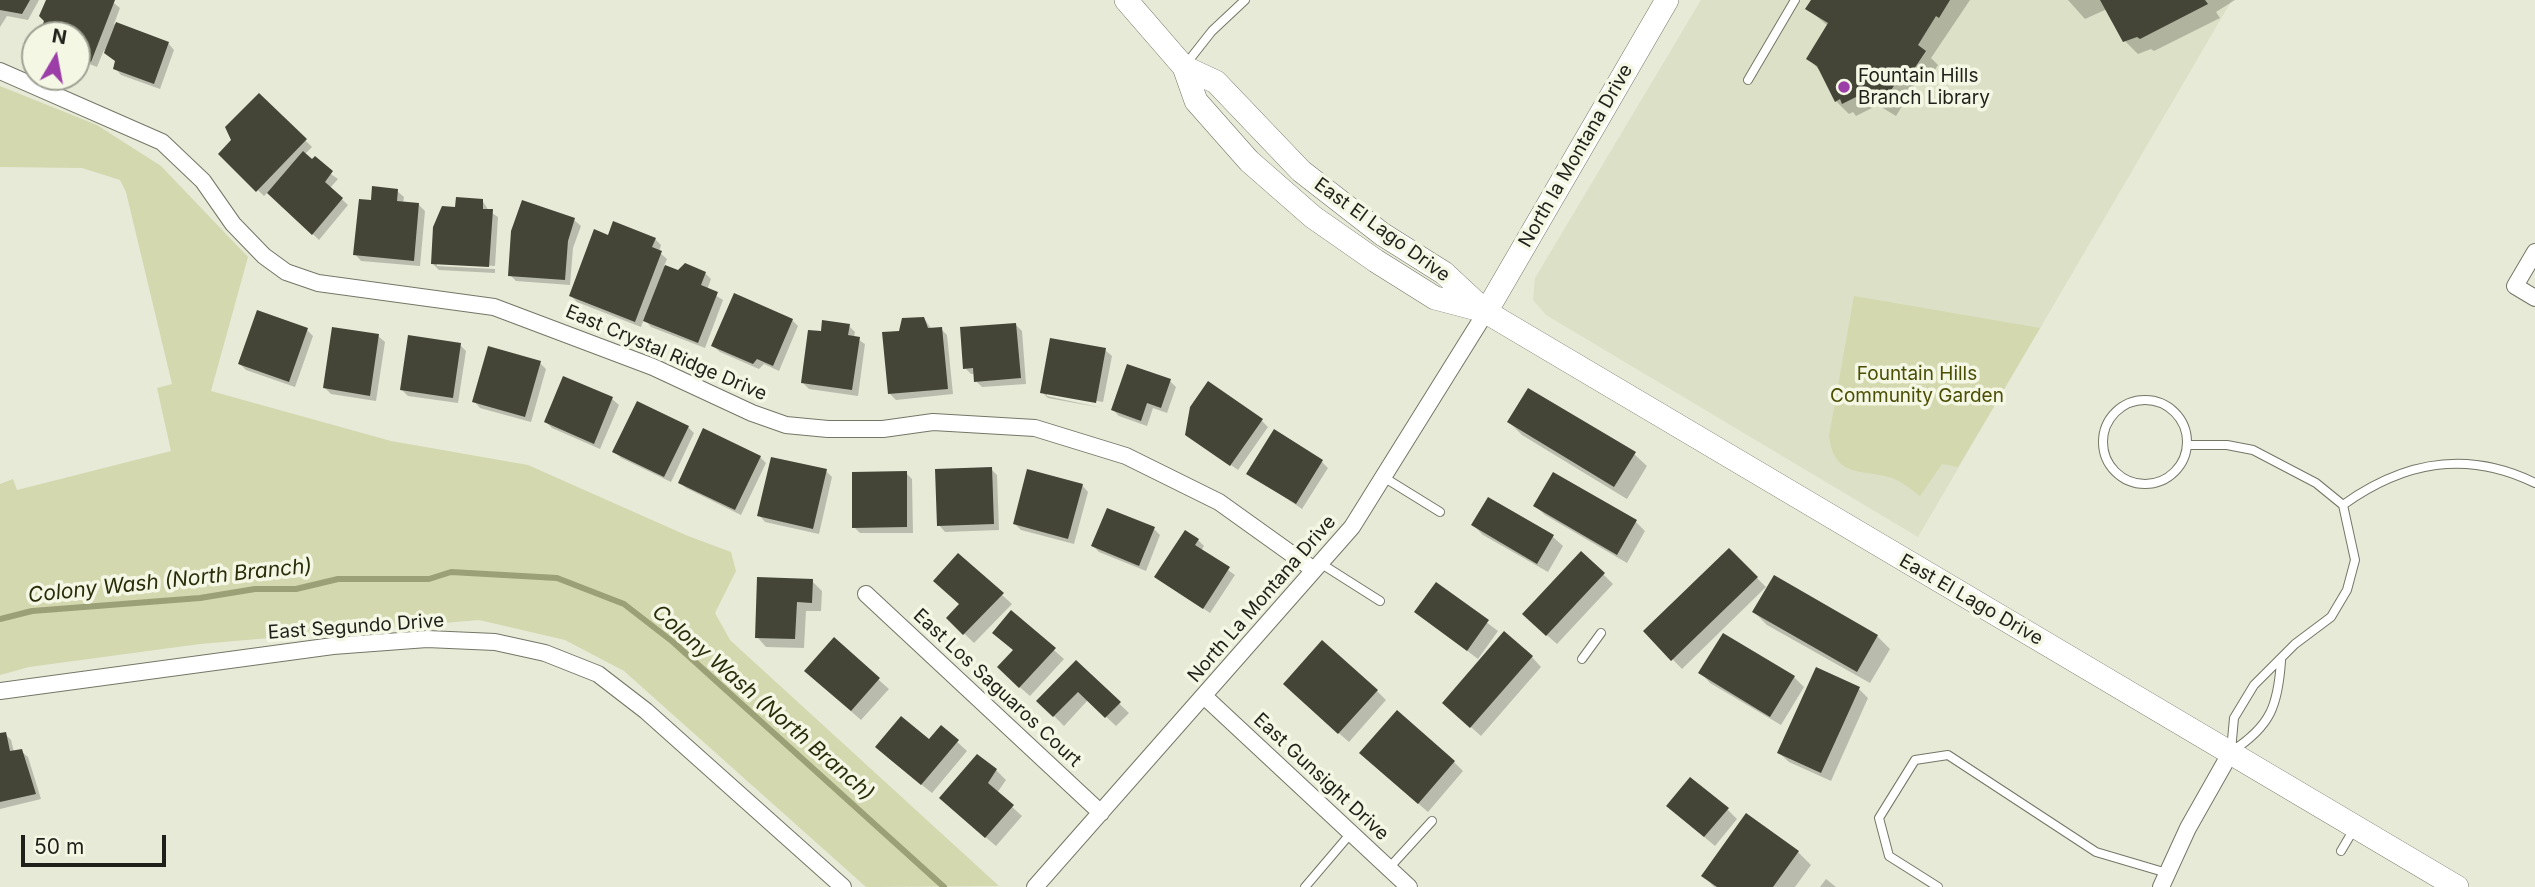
<!DOCTYPE html>
<html>
<head>
<meta charset="utf-8">
<style>
  body { margin:0 }
  #map { position:relative; width:2535px; height:887px; overflow:hidden; background:#e8ead8; font-family:Inter,sans-serif }
  canvas { display:block }
  .north { position:absolute; left:21px; top:21px; width:70px; height:70px; box-sizing:border-box; background:#f5f7e5; border:2px solid #9fa193; border-radius:50%; rotate:10deg; font-size:19px; font-weight:700; line-height:28px; text-align:center; color:#1f2019 }
  .north::after { content:''; display:block; margin:auto; width:24px; height:32px; background:#9c3ea7; clip-path:polygon(50% 0,100% 100%,50% 72%,0 100%) }
  .scale { position:absolute; left:21px; top:835px; width:145px; height:32px; box-sizing:border-box; border:4px solid #1f2019; border-top:0; padding-left:9px; font-size:21px; line-height:24px; white-space:nowrap; color:#1f2019; -webkit-text-stroke:5px #f5f7e5; paint-order:stroke }
</style>
</head>
<body>
<div id="map">
<canvas width="2535" height="887"></canvas>
<div class="north">N</div>
<div class="scale">50 m</div>
</div>
<script>
const ctx = document.querySelector('canvas').getContext('2d');
ctx.lineJoin = 'round';
function paint(path, color) { ctx.fillStyle = color; ctx.fill(path, 'evenodd'); }
function trace(path, color, width, dash) { ctx.strokeStyle = color; ctx.lineWidth = width; ctx.lineCap = dash ? 'butt' : 'round'; ctx.setLineDash(dash || []); ctx.stroke(path); }
function drawText(font, color, halo, rows, align = 'center') {
  ctx.font = font + ' Inter,sans-serif'; ctx.lineWidth = 7; ctx.setLineDash([]); ctx.textBaseline = 'middle'; ctx.strokeStyle = halo; ctx.fillStyle = color; for (const [text, x, y, turn = 0] of rows) {
    ctx.save(); ctx.translate(x, y); ctx.rotate((+turn || 0) * Math.PI / 180); ctx.textAlign = isNaN(turn) ? turn : align; if (halo) ctx.strokeText(text, 0, 0); ctx.fillText(text, 0, 0); ctx.restore();
  }
}
paint(new Path2D(`
  M1701,0H2232L1918,537L1546,315L1533,300L1535,278Z`), '#dce0c6');
paint(new Path2D(`
  M0,86L97,125L161,166L248,257L211,391L391,441L528,465L688,536L731,552L736,571L715,613L730,640L999,886L866,887L624,671L565,640L479,620L200,644L29,667L0,675V484L13,479L17,490L171,451L157,388L172,384L126,192L120,180L82,168L0,167Z
  M1854,296L2040,328L1958,467L1942,464L1920,496C1913,491 1905,484 1897,480C1867,467 1835,482 1829,436Z`), '#d3d8af');
paint(new Path2D(`
  M0,0H39L28,20L7,16L0,27Z
  M48,0H110L120,8L114,24L168,43L174,50L160,89L121,75L115,68L117,62L104,50L97,67L77,59V35H45L42,32Z
  M1813,0H1970L1931,58L1938,65L1924,86L1916,83L1896,116L1878,105L1856,116L1853,112L1849,114L1836,101L1821,72L1808,58L1828,26L1808,9Z
  M2068,0H2235L2216,12L2220,18L2154,51L2151,49L2138,54L2125,41L2107,9L2085,19Z
  M259,95L312,147L304,155L338,179L330,188L348,205L319,240L268,192L264,196L220,154L233,141Z
  M397,191L404,197L403,203L419,205L425,211L420,266L361,261L355,254L372,202Z
  M482,200L489,211L498,217L495,266L437,263V266L495,269V273L439,270L433,264L457,209Z
  M574,220L581,226L573,248L570,285L516,281L510,275Z
  M609,237L655,239L661,245L659,252L667,259L664,266L678,272L705,273L711,279L707,290L723,300L705,348L651,327L644,319L641,327L577,302L571,296Z
  M924,318L932,330L941,329L947,335L953,394L896,400L890,394L901,332Z
  M792,320L798,326L779,371L764,364L759,369L720,352L713,346Z
  M1016,325L1022,331L1026,384L982,387L976,381V374H971L965,368Z
  M849,326L855,332L854,337L865,344L858,396L809,389L803,383L822,333Z
  M307,330L313,336L295,387L246,370L240,364Z
  M378,336L385,342L376,401L331,394L325,388Z
  M460,345L466,351L458,403L408,396L402,390Z
  M1105,350L1112,356L1103,402L1047,392V396L1102,408L1048,398L1042,392Z
  M540,363L546,369L531,422L480,408L474,401Z
  M564,378L612,399L619,405L600,449L552,428L546,422Z
  M1170,381L1176,387L1167,413L1153,408L1147,426L1119,416L1113,410Z
  M1262,421L1268,427L1238,470L1191,437Z
  M1509,422L1634,454L1647,466L1627,499L1522,435Z
  M688,427L694,433L671,482L621,458L614,451Z
  M760,457L766,463L741,515L686,488L680,482Z
  M1322,462L1328,468L1302,509L1249,473Z
  M991,469L997,475L999,530L945,532L939,525Z
  M826,471L832,477L819,534L765,522L759,515Z
  M906,473L912,479L913,533H860L854,527Z
  M1082,485L1088,492L1074,544L1021,530L1015,524Z
  M1488,499L1553,537L1563,546L1548,572L1483,535L1473,525Z
  M1535,506L1636,522L1645,531L1627,563L1545,515Z
  M1154,529L1160,535L1146,571L1099,552L1093,546Z
  M1198,540L1204,546L1201,551L1235,575L1210,613L1157,577Z
  M1729,550L1766,587L1682,669L1645,631Z
  M958,555L1012,604L974,643L948,618L961,605Z
  M1603,574L1613,584L1557,644L1534,624Z
  M812,581L822,591L821,611H806L804,648L766,647L757,637Z
  M1436,584L1498,631L1478,659L1416,612Z
  M1011,612L1064,659L1030,696L1008,677L1014,651Z
  M1754,612L1877,636L1890,649L1870,683L1767,625Z
  M834,640L889,689L861,720L816,681Z
  M1532,657L1541,667L1481,736L1454,712Z
  M1076,662L1129,713L1116,726L1088,700L1064,726L1039,701Z
  M1701,673L1794,677L1804,687L1781,725L1710,683Z
  M1859,689L1868,698L1831,781L1789,762L1779,753Z
  M1377,691L1386,700L1349,742L1294,694Z
  M941,727L967,751L932,793L887,757L929,741Z
  M5,734L11,740L14,752L21,751L28,757L41,799L0,809V735Z
  M1454,762L1463,771L1428,812L1371,763Z
  M996,770L1006,780L997,793L1022,816L996,846L951,808Z
  M1727,809L1737,819L1715,846L1678,815Z
  M1798,852L1811,865L1795,887H1714L1703,875Z
  M1826,879L1836,887H1820Z`), '#0003');
trace(new Path2D(`
  M0,619L32,611L200,598L255,589H296L338,579H429L451,572L557,578L624,604L673,642L944,887`), '#9ba076', 6);
paint(new Path2D(`
  M0,0H30L22,14L0,10Z
  M46,0H115L91,62L77,57V35L40,33L44,21L39,16Z
  M1811,0H1950L1939,18L1936,16L1918,45L1926,51L1910,75L1903,72L1882,104L1864,93L1842,104L1840,99L1835,102L1817,66L1806,59L1828,23L1805,9Z
  M2100,0H2205L2208,4L2140,39L2137,37L2123,42Z
  M116,22L169,42L154,84L113,69L115,61L104,53Z
  M259,93L307,139L256,192L218,154L231,140L225,127Z
  M303,151L312,159L315,156L333,171L325,182L343,198L312,235L267,193Z
  M372,186L398,189L397,201L419,203L414,261L353,255L359,199L371,200Z
  M456,197L483,199V209H493L489,267L431,264L433,227L442,206L455,207Z
  M522,200L575,218L568,241L565,280L508,276L511,231Z
  M613,221L656,238L652,247L662,251L635,322L569,296L594,229L608,235Z
  M685,263L706,272L701,285L718,292L698,343L643,321L665,265L678,270Z
  M734,293L793,319L773,366L757,359L753,364L711,346Z
  M257,310L308,328L289,382L238,364Z
  M924,317L928,328L942,327L948,389L888,394L882,332L899,331L902,318Z
  M822,320L850,324L848,335L860,337L852,390L801,383L808,330L821,331Z
  M1016,323L1021,378L974,382L973,368L963,369L960,327Z
  M332,327L379,334L370,396L323,388Z
  M408,335L461,343L453,398L400,390Z
  M1050,338L1106,348L1096,403L1040,393Z
  M488,346L541,361L525,417L472,402Z
  M1127,364L1171,379L1161,408L1147,403L1141,421L1111,410Z
  M563,376L613,397L594,444L544,422Z
  M1208,381L1263,419L1230,466L1185,435L1190,407Z
  M1528,388L1636,452L1614,487L1507,422Z
  M637,401L689,426L664,477L612,452Z
  M703,428L761,456L735,510L678,483Z
  M1274,429L1323,460L1296,504L1246,474Z
  M771,457L827,469L813,529L757,516Z
  M992,467L994,524L937,526L935,469Z
  M1027,469L1083,484L1068,539L1013,524Z
  M907,471V527L852,528V472Z
  M1553,472L1637,520L1617,555L1533,506Z
  M1488,497L1554,535L1537,564L1471,525Z
  M1107,508L1155,527L1139,566L1091,546Z
  M1185,530L1199,539L1195,545L1230,567L1203,609L1154,577Z
  M1729,548L1758,577L1671,661L1643,631Z
  M1581,551L1605,573L1546,636L1522,614Z
  M958,553L1004,593L963,635L946,618L959,604L933,581Z
  M1774,575L1878,635L1857,672L1752,612Z
  M757,577L813,579L812,603L797,602L795,639L755,638Z
  M1436,582L1489,620L1467,651L1414,612Z
  M1011,610L1056,648L1019,688L997,667L1013,650L992,633Z
  M1504,631L1533,656L1470,728L1442,703Z
  M1723,633L1795,676L1770,717L1698,673Z
  M834,637L880,678L851,711L804,671Z
  M1322,640L1378,690L1338,734L1283,684Z
  M1076,660L1121,702L1105,718L1078,692L1053,717L1036,701Z
  M1816,667L1860,687L1821,773L1777,753Z
  M1397,710L1455,761L1418,804L1359,753Z
  M901,716L929,739L941,725L959,740L921,785L875,747Z
  M6,732L10,751L22,749L36,794L0,802V733Z
  M977,754L997,769L988,783L1014,805L985,838L939,798Z
  M1690,777L1729,808L1704,837L1666,806Z
  M1746,813L1799,851L1773,887H1717L1701,876Z`), '#444537');
const lane = new Path2D(`
  M1186,64L1212,31L1245,0
  M1748,80L1795,0
  M2103 442a42 42 0 1 1 84 0a42 42 0 1 1-84 0Z
  M2187,445H2227L2253,450L2316,483L2343,505L2355,560L2347,590L2331,617L2295,644L2254,685L2234,718L2231,751
  M1385,478L1440,512
  M2343,505C2403,462 2466,449 2535,483
  M1320,563L1380,601
  M1582,659L1601,633
  M2232,751C2271,726 2278,705 2281,661
  M2341,851L2354,829
  M1389,868L1432,821
  M1305,887L1351,833
  M1938,887L1889,856L1879,818L1915,760L1948,755L2096,852L2167,873`);
const street = new Path2D(`
  M0,71L162,142L203,181L233,224L264,256L286,272L318,283L494,307L653,367L752,413L786,425L828,429H883L933,422L1035,428L1126,456L1219,502L1314,570
  M2535,252L2515,286L2535,298
  M866,594L1101,813
  M0,691L333,646L427,639L495,642L545,653L598,674L646,711L843,887
  M1205,697L1409,887
  M1035,887L1352,527L1486,312
  M2161,887L2188,828L2231,752`);
const secondary = new Path2D(`
  M1126,0L1184,67L1196,101L1249,161L1313,217L1376,261L1435,298L1481,310
  M1184,67L1216,82L1301,171L1382,234L1444,273L1486,312L2457,887
  M1486,312L1667,0`);
trace(lane, '#747666', 10);
trace(street, '#747666', 18);
trace(secondary, '#747666', 24);
trace(lane, '#fff', 8);
trace(street, '#fff', 16);
trace(secondary, '#fff', 23);
for (const [x, y, r, color] of [
  [1844,87,7,"#9c3ea7"]
]) { const dot = new Path2D(); dot.arc(x, y, r, 0, 2 * Math.PI); ctx.fillStyle = color; ctx.fill(dot); trace(dot, '#f5f7e5', 2.5); }
drawText('19px', '#1f2019', '#f5f7e5', [
  ["Fountain Hills",1858,76],
  ["Branch Library",1858,98]
], 'left');
drawText('19px', '#1f2019', '#f5f7e5', [
  ["North la Montana Drive",1576,156,-60],
  ["East El Lago Drive",1382,230,36],
  ["East Crystal Ridge Drive",666,353,23],
  ["North La Montana Drive",1262,599,-49],
  ["East El Lago Drive",1971,600,30],
  ["East Segundo Drive",356,627,-4],
  ["East Los Saguaros Court",997,688,43],
  ["East Gunsight Drive",1321,777,43]
]);
drawText('19px', '#4b4f04', '#f5f7e5', [
  ["Fountain Hills",1917,374],
  ["Community Garden",1917,396]
]);
drawText('italic 21px', '#2a2d09', '#f5f7e5', [
  ["Colony Wash (North Branch)",170,581,-6],
  ["Colony Wash (North Branch)",763,703,41]
]);
</script>
</body>
</html>
